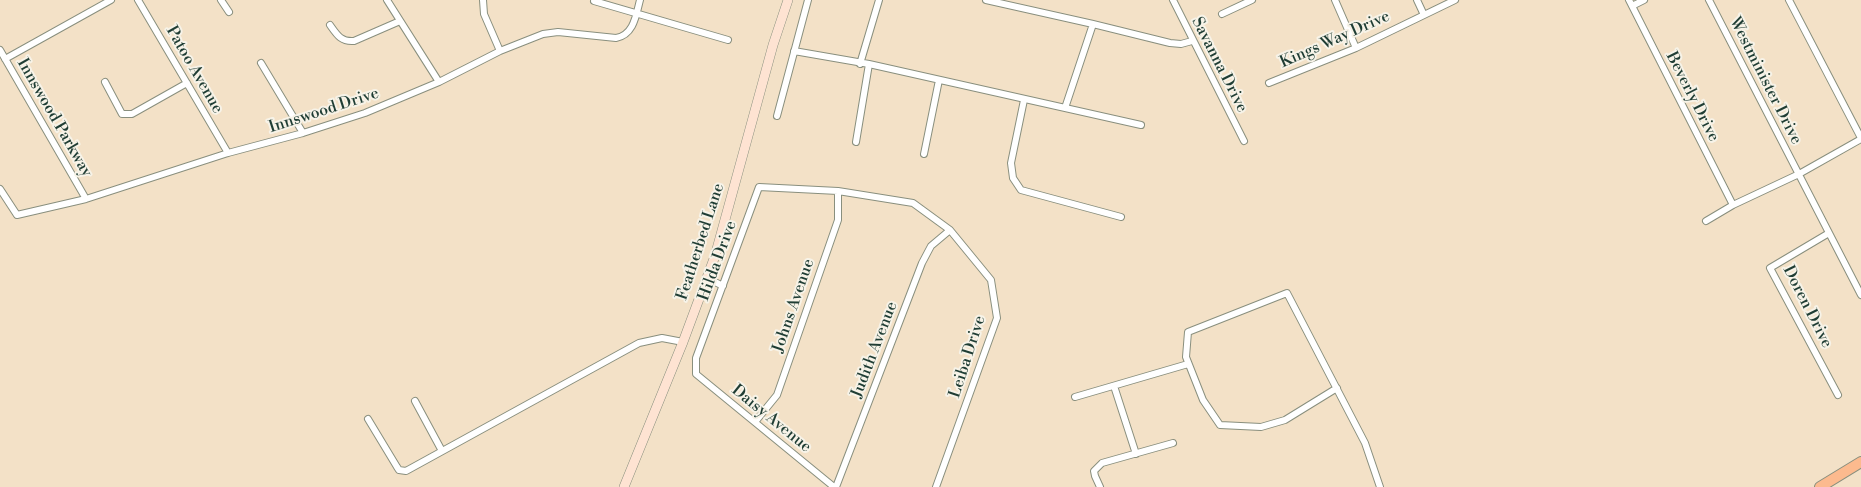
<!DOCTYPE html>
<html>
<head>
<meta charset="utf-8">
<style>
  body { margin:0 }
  canvas { display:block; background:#f3e1c7 }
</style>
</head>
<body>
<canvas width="1861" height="487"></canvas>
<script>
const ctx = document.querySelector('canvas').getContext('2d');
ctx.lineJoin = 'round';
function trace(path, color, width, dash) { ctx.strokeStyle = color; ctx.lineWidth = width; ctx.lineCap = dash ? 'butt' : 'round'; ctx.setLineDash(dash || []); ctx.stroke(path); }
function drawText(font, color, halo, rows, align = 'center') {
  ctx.font = font + ' "Libre Bodoni",serif'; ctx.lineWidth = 4; ctx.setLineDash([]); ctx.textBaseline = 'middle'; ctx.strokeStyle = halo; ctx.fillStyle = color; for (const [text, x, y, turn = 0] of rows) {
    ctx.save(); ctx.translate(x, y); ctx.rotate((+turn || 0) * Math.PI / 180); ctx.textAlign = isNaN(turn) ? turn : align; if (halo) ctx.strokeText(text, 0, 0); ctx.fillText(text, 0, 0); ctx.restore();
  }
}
const minor = new Path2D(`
  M138,0L228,153
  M221,0L229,12
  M387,0L439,82
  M483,0L484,14L500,51
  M986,0L1093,24L1170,43L1181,44L1192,41
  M1173,0L1244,141
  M1335,0L1356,48
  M1417,0L1424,15
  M1629,0L1733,205
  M1709,0L1861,295
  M1789,0L1861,138
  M594,1L728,40
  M1632,6L1644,0
  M1222,14L1252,0
  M330,25C337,35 341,42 354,41L400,21
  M0,50L86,199
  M794,51L869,64L1141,125
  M5,59L111,0
  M261,63L303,133
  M860,64L879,0
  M105,82L122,114H132L187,83
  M1269,83L1356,48L1455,0
  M1024,100L1011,163L1013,178L1021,190L1121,217
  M1065,108L1093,24
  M777,116L808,0
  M856,142L869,64
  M924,154L939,80
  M0,189L17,215L86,199L228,153L303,133L365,113L439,82L500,51L543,34L558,32L616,38C634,35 636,15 640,0
  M1706,221L1733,205L1799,174L1861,139
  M1829,233L1770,268L1838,395
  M707,278L723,286
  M1114,386L1136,454
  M1337,388L1285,420L1261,427L1220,425L1203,400L1186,357L1188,332L1287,293L1365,443L1380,487
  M1075,397L1188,364
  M415,401L442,451
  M368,419L397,467L399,470L406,471L639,343L662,338L683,342
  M755,422L777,395L838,220V191
  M834,487L696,374V358L759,187L838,191L913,203L950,230L991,280L997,318L936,487
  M836,487L922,263L931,246L950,230
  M1100,487L1095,476L1094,471L1102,463L1173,443`);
const secondary = new Path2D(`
  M624,487L683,342L715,256L773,45L788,0`);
const primary = new Path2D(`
  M1820,487L1861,462`);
trace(minor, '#898f7e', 8);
trace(secondary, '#898f7e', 10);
trace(primary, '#898f7e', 12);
trace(minor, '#fff', 6);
trace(secondary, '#fee3d2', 9);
trace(primary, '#fcba8e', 10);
drawText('16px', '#1f3d34', '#f7f3e8', [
  ["Kings Way Drive",1335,40,-24],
  ["Savanna Drive",1219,65,63],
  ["Patoo Avenue",194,70,60],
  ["Westminister Drive",1765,81,63],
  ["Beverly Drive",1692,97,63],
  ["Innswood Drive",324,111,-18],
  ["Innswood Parkway",54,118,60],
  ["Featherbed Lane",701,242,-72],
  ["Hilda Drive",718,261,-70],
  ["Johns Avenue",794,306,-71],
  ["Doren Drive",1807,307,63],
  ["Judith Avenue",875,350,-69],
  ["Leiba Drive",968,357,-72],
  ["Daisy Avenue",771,419,39]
]);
</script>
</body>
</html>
